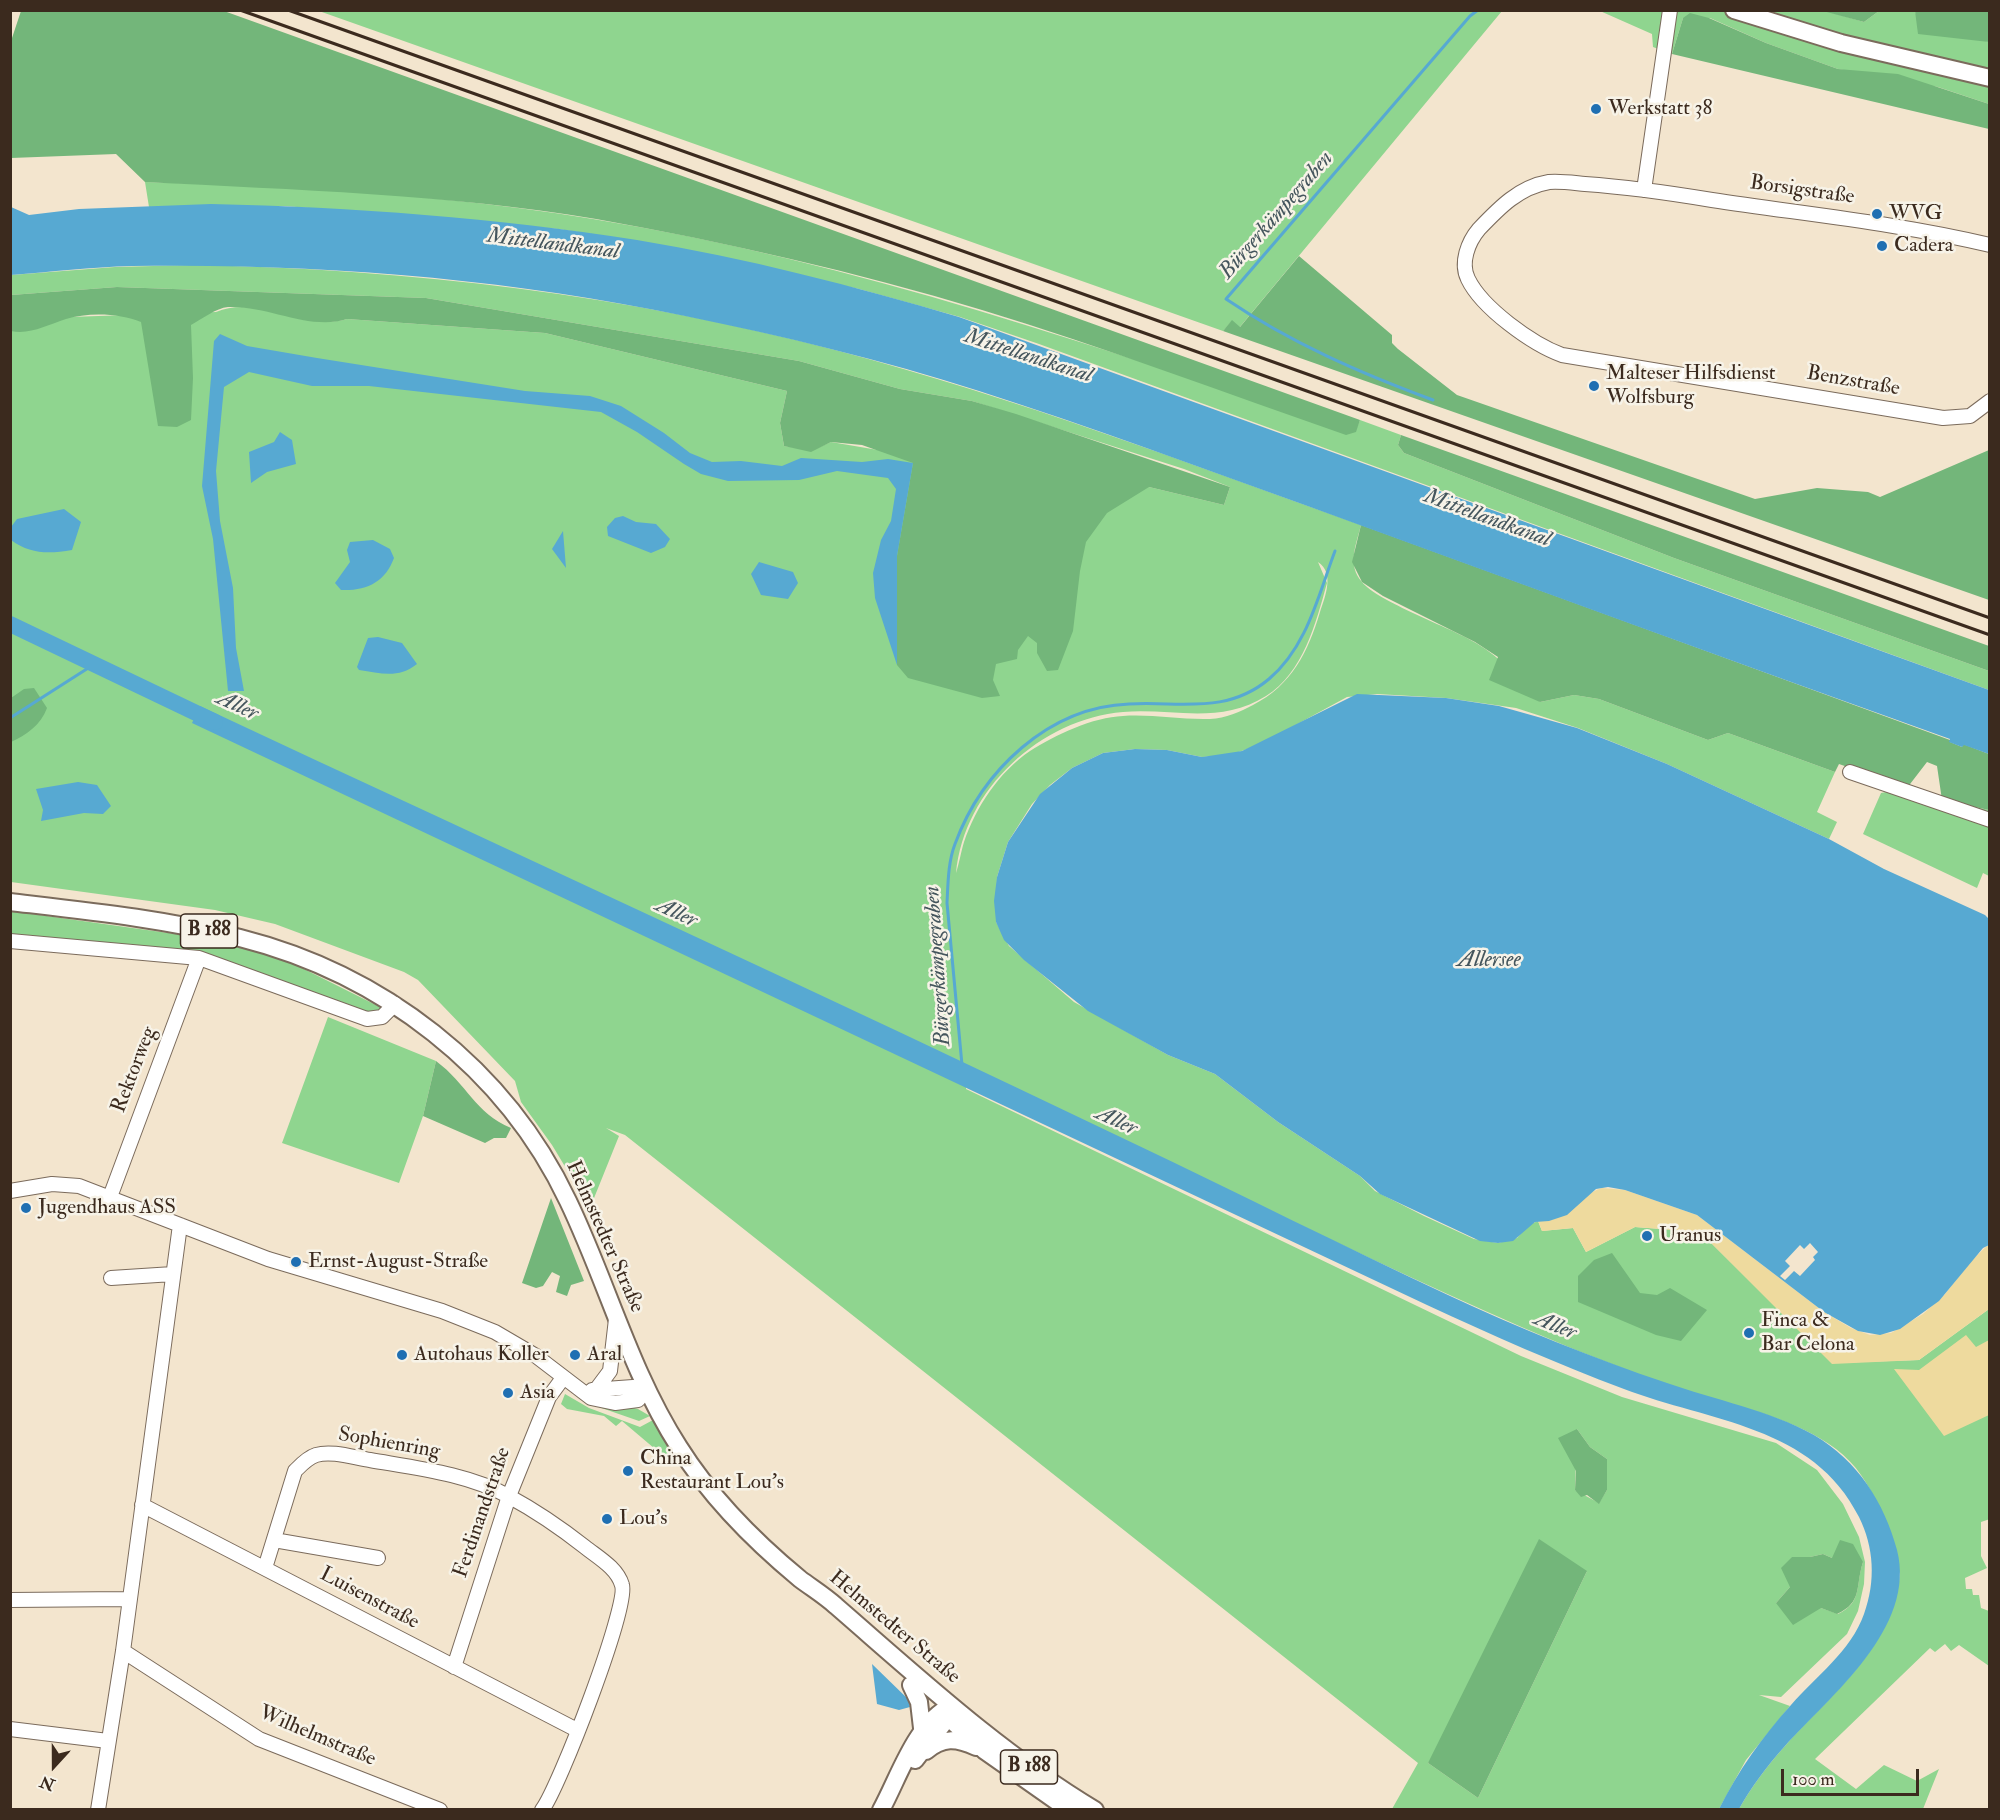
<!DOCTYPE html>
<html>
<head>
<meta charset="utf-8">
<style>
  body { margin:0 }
  #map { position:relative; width:2000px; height:1820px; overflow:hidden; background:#f3e5ce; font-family:"IM FELL Double Pica",serif }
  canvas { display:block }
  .frame { position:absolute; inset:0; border:12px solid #3b2a1e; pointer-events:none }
  .north { position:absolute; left:24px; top:1736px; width:60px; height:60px; -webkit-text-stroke:4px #f7f3e8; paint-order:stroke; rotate:201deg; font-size:16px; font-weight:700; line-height:24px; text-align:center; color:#3b2a1e }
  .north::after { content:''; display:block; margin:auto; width:21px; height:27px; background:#3b2a1e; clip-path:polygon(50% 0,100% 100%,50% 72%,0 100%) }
  .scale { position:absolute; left:1781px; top:1769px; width:138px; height:27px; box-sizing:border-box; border:3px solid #3b2a1e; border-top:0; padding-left:8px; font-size:18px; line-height:21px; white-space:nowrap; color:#3b2a1e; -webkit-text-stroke:4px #f7f3e8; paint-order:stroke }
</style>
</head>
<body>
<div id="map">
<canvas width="2000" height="1820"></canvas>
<div class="frame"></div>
<div class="north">N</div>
<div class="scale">100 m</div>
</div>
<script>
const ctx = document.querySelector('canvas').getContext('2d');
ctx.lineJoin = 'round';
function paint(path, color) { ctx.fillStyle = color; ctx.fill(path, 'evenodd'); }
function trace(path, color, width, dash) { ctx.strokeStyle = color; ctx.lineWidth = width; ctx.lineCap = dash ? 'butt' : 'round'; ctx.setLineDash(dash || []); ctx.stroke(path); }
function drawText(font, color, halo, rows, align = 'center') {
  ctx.font = font + ' "IM FELL Double Pica",serif'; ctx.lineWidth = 5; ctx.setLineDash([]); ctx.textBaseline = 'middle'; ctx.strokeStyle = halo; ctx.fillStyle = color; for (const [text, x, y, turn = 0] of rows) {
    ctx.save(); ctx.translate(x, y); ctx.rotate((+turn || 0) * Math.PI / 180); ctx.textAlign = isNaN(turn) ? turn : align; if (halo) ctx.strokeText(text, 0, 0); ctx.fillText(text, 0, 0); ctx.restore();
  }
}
paint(new Path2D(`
  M1823,10L1864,22L1879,11H1915L1918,21L1989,42V104L1938,87L1838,69L1766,43L1710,18H1683L1672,54L1653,47L1652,34L1600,11Z
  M319,11H1502L1239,328L1232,321L1223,331Z
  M145,182C197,184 249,184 301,188C398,194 496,203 593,219C855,261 1104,350 1355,432L1360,420L1401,435L1398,445L1404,453L1674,558L1989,671V690L1039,344L960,317L859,289L638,241L558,229L285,206L149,207Z
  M192,265C410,269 628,295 839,351C1016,398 1188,463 1361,525C1356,545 1347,565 1362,582C1378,602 1450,627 1476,643C1502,658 1520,680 1540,702L1574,695L1599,699L1708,740L1728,733L1835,772L1817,812L1837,822L1829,839L1667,764L1578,728L1516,708L1446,698L1377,694L1347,697L1259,745L1230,755L1202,757L1167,750L1135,749L1103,753L1072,768L1050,785L1032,804L1008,842L997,877L996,922L1009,946L1074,1002L1168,1055L1215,1074L1278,1122L1360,1176L1375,1191L1424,1216L1474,1239L1498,1243L1517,1238L1528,1225L1538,1221L1542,1231L1573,1228L1586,1252L1635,1227L1700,1232L1833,1363L1919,1360L1989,1309L1990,1519L1981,1522V1556L1987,1568L1965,1578L1966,1589H1972L1973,1595H1979L1981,1608L1989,1611V1666L1959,1645L1951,1651L1945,1644L1935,1652L1930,1648L1815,1759L1856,1789L1884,1765L1917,1781L1939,1769L1923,1809H1739C1752,1786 1767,1766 1785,1746C1831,1694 1892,1649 1900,1574C1885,1528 1877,1480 1836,1449C1797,1420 1750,1410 1704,1396C1655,1381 1607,1363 1559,1343C1359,1258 1164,1157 966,1065V1089L1521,1356L1622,1397L1776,1443L1817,1470L1843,1504L1859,1537L1865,1562L1864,1584L1858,1611L1847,1634L1781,1697L1759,1695L1790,1706L1746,1760L1719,1809H1392L1418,1763L625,1135L606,1128L619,1136L590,1208L552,1145L521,1102L515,1081L418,980L404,972L275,924L215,910L11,882L10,319L216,312C258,294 305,332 347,319L545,333L787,391L780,423L784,446L813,450L831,442L878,450L1149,487L1224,505L1230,487L1184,469L972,401L900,389L799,361L426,298L117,287L11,295V275L115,267ZM1318,562C1335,573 1325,597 1320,612C1308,652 1292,685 1253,705C1240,712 1226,718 1210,719C1181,720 1152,714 1123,716C1093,717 1055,735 1030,751C999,772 976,807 964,842C961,852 959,864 956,873C964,789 1041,719 1123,712C1173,708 1220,725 1266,696C1303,673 1316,623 1327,583ZM1577,1429L1590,1447L1607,1459V1490L1599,1503L1575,1490ZM1823,1554L1832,1558L1863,1562C1855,1586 1863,1602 1838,1614L1821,1608L1776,1603L1790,1587L1792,1557H1810ZM1587,1571L1478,1798L1428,1763Z
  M1907,788L1942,800L1989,810V876L1983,873L1977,888L1863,834L1881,793Z
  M11,911L197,937L278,956L384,1009L378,1014H365L201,953L11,937Z
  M328,1017L436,1061L423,1116L399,1183L282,1143Z
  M577,1393L638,1409L650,1416L639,1421L590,1404L576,1395Z
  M565,1394L589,1408L640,1427L653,1420L675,1455L661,1454L622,1421L616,1426L604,1416L567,1409L561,1404Z`), '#8fd58f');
paint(new Path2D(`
  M21,11H224L1360,420L1356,432L1346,435C1225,393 1104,347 982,310C856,272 726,242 596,219C447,194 295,190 145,182L116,154L11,158V41Z
  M1823,11H1879L1864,22Z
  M1915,11H1989V42L1918,34Z
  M1690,13L1709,18L1766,43L1838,69L1898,74L1989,104V129L1672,54L1683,18Z
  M1299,256L1392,335V343L1398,349L1457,395L1755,499L1817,488L1868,492L1880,497L1989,450V600L1223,331L1232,320L1240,327Z
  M117,287L426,298L799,361L900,389L972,401L1016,414L1230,487L1224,505L1149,487L1107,513L1086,542L1080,571L1073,631L1058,670L1047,671L1037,653V643L1028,636L1018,650L1017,659L996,664L993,680L1000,696L982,698L908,678L897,665V556L913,463L862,445L831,442L811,452L784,446L780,423L787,391L545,333L347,319C309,331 268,305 228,307C216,308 202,319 191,325L193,378L191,420L177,427L158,426L141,322C120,313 88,312 66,319C47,325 30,335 11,331V295Z
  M1401,435L1989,646V671L1674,558L1404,453L1398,445Z
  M1361,525L1950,740V742L1962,747L1963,744L1989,754V810L1942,800L1937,766L1927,762L1907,788L1839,764L1835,772L1728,733L1708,740L1599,699L1574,695L1540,702L1489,680L1498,657L1475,642L1383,596L1362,582L1352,562Z
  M34,688L47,708C41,725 26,735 11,742V698L24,689Z
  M436,1061C467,1084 475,1113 511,1128L506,1138H494L485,1143L423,1116Z
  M551,1198L584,1281L571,1285L567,1296L556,1292L560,1276L552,1272L543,1286L536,1288L522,1283Z
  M1612,1253L1640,1293L1657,1295L1670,1288L1707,1310L1681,1341L1656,1335L1578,1302V1276L1594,1260Z
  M1577,1429L1590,1447L1607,1459V1490L1599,1504L1587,1495L1581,1497L1575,1490L1576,1471L1558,1438Z
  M1539,1539L1587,1571L1478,1798L1428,1763Z
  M1840,1540L1853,1544L1863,1562C1855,1587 1863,1602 1837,1614L1821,1608L1793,1625L1776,1603L1790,1587L1781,1568L1792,1557H1810L1823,1554L1832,1558Z`), '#73b67a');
paint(new Path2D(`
  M1602,1188L1625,1190L1697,1215L1824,1312L1851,1328L1870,1335L1891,1333L1923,1314L1945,1294L1971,1261L1988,1245L1989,1309L1919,1360L1832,1364L1700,1232L1635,1227L1586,1252L1573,1228L1542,1231L1538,1221C1571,1222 1577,1195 1602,1188Z
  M1966,1335L1976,1347L1989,1340V1415L1944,1436L1894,1369L1919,1370Z`), '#eeda9e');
paint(new Path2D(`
  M211,204C353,207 497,218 637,240C746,258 854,286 959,317L1989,690V754L1964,745L1962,747L1949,742L1950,739C1737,663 1525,585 1313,508C1202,468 1091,427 979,391C883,360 783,336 685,316C504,278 316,263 132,266C91,267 51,272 11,275V207L29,215L79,209Z
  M220,334L247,346L317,358L525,391L590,396L621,406L664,433L690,453L712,462L741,461L782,466L801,458L862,462L888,459L913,463L897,556V665L875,598L873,573L881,540L891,521L896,489L888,478L837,471L799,480L728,481L701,474L684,464L637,432L601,412L369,386H312L249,372L224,387L216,471L220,521L233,588L236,648L244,691H228L213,539L202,486L214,341Z
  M280,432L292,440L296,464L267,472L251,483L249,452L274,442Z
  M64,509L81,522L72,550C48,554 30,554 11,540V527L17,519Z
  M623,516L636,522L656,524L670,539L665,547L651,553L608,536L607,527L615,518Z
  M563,531L566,568L552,549Z
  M373,540L390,549L394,558C385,582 367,591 341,590L335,583L350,562L347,550L350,542Z
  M759,562L793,572L798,583L788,599L761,595L751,574Z
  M378,637L402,643L417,664C398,679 381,673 359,670L357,667L368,638Z
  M1357,694L1446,698L1499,706L1577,728L1667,764L1829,839L1884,869L1985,915L1990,920L1989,1245L1983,1248L1939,1301L1900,1329L1880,1335L1858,1331L1824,1312L1697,1215L1625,1190L1608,1187L1596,1189L1567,1215L1549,1221L1535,1222L1513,1241L1498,1243L1480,1241L1380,1194L1360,1176L1278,1122L1215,1074L1168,1055L1088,1011L1024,960L1004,940L996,922L994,901L997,877L1008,842L1040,794L1072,768L1103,753L1135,749L1167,750L1202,757L1242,751Z
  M200,706C512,852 825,995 1135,1144C1240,1194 1343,1246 1448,1295C1519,1328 1592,1358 1667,1383C1715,1400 1769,1410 1814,1435C1858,1461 1884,1502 1897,1550C1917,1628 1830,1696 1785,1746C1767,1766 1752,1786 1739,1809H1719C1738,1771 1762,1737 1791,1705C1816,1676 1851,1651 1864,1614C1876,1581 1874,1547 1859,1517C1813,1425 1710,1422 1624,1389C1557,1364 1492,1335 1427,1305L192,723Z
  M78,782L97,785L111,806L103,814L84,813L41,821L43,810L36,789Z
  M872,1664L909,1700L910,1707L899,1710L877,1704Z`), '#57a9d2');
paint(new Path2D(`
  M1810,1243L1818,1252L1813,1257L1815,1260L1800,1276L1794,1271L1785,1280L1780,1276L1790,1266L1785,1261L1800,1245L1804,1249Z`), '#f3e5ce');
trace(new Path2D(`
  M1433,400C1360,373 1291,343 1226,299L1470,16L1478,10
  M10,718L93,665
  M962,1065L947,903C948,884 948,862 955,844C982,771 1048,707 1129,704C1180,701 1226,715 1269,679C1307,647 1318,596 1335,551`), '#57a9d2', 3);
trace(new Path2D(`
  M10,624L215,722`), '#57a9d2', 16);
const minor = new Path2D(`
  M1644,190L1670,10
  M1990,245C1898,223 1804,214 1712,200C1670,193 1628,187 1585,184C1574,183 1561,181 1549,182C1519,187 1499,208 1479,229C1468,242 1460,263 1468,279C1482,308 1532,344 1562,355L1943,418L1970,416L1990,401
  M1850,772L1990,820
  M10,941L199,958L367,1019L382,1017L395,1004
  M10,1191L52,1184L79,1186L268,1259L442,1311L495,1332L536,1356L591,1398L615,1403L638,1400L647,1389
  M110,1197L199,958
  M111,1278L173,1274
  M592,1390L633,1387L647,1389
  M595,1391L610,1371L616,1319
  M142,1505L577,1730
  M274,1540L378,1558
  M265,1568L295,1471C301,1465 307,1458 316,1455C332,1450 355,1458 370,1460C416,1468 469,1474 510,1497C536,1511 562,1529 585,1547C599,1558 617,1568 622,1585C629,1606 559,1788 542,1810
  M10,1600L128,1599
  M123,1651L259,1739L440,1810
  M454,1667L509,1496L549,1397L563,1378
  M10,1729L108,1741
  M98,1810L123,1651L180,1225`);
const major = new Path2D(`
  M1734,10L1841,43L1990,78
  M10,902C87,911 165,919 240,938C382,974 505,1068 568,1201C607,1282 630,1371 679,1447C711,1498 754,1541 800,1579C812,1588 825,1596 836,1606C919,1678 1000,1753 1095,1810
  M911,1685L919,1702L922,1728
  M951,1720L985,1751L1069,1810
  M926,1751C943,1737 956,1738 976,1747
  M915,1760L943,1724L951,1707
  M881,1810C900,1775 915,1724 951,1706`);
trace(minor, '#7b6b5c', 16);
trace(major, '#7b6b5c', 20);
trace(minor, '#fff', 14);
trace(major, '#fff', 16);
trace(new Path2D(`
  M240,10L1990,635
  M288,10L1990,618`), '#3b2a1e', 3);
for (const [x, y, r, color] of [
  [1596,109,6,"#1f6fb2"],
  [1877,214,6,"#1f6fb2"],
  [1882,246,6,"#1f6fb2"],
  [1594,386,6,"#1f6fb2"],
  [26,1208,6,"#1f6fb2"],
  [1647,1236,6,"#1f6fb2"],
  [296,1262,6,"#1f6fb2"],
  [1749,1333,6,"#1f6fb2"],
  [402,1355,6,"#1f6fb2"],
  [575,1355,6,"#1f6fb2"],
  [508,1393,6,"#1f6fb2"],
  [628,1471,6,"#1f6fb2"],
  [607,1519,6,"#1f6fb2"]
]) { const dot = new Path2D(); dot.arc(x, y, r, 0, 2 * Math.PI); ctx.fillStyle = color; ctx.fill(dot); trace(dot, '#f7f3e8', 2); }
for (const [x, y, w] of [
  [209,931,57],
  [1029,1767,57]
]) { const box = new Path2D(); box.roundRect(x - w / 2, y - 17, w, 34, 4.5); ctx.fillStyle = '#f7f3e8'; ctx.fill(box); trace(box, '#3b2a1e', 1.5); }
drawText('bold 20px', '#3b2a1e', null, [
  ["B 188",209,931],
  ["B 188",1029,1767]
]);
drawText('21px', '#3b2a1e', '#f7f3e8', [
  ["Werkstatt 38",1608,109],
  ["WVG",1889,214],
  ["Cadera",1894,246],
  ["Malteser Hilfsdienst",1606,374],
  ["Wolfsburg",1606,398],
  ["Jugendhaus ASS",38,1208],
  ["Uranus",1659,1236],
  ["Ernst-August-Straße",308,1262],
  ["Finca &",1761,1321],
  ["Bar Celona",1761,1345],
  ["Autohaus Koller",414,1355],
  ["Aral",587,1355],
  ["Asia",520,1393],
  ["China",640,1459],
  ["Restaurant Lou's",640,1483],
  ["Lou's",619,1519]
], 'left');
drawText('21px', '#3b2a1e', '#f7f3e8', [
  ["Borsigstraße",1802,191,8],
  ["Benzstraße",1853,382,10],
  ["Rektorweg",135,1070,-69],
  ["Helmstedter Straße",604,1237,66],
  ["Sophienring",389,1444,10],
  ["Ferdinandstraße",483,1513,-71],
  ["Luisenstraße",369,1599,28],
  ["Helmstedter Straße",894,1628,40],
  ["Wilhelmstraße",317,1737,23]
]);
drawText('italic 22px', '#45565d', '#f7f3e8', [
  ["Bürgerkämpegraben",1277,216,-49],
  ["Mittellandkanal",553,245,7],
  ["Mittellandkanal",1028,357,18],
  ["Mittellandkanal",1487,519,20],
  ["Aller",237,707,25],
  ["Aller",676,914,25],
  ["Allersee",1489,961],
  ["Bürgerkämpegraben",939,966,-94],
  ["Aller",1116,1122,25],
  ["Aller",1555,1327,22]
]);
</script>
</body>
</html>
